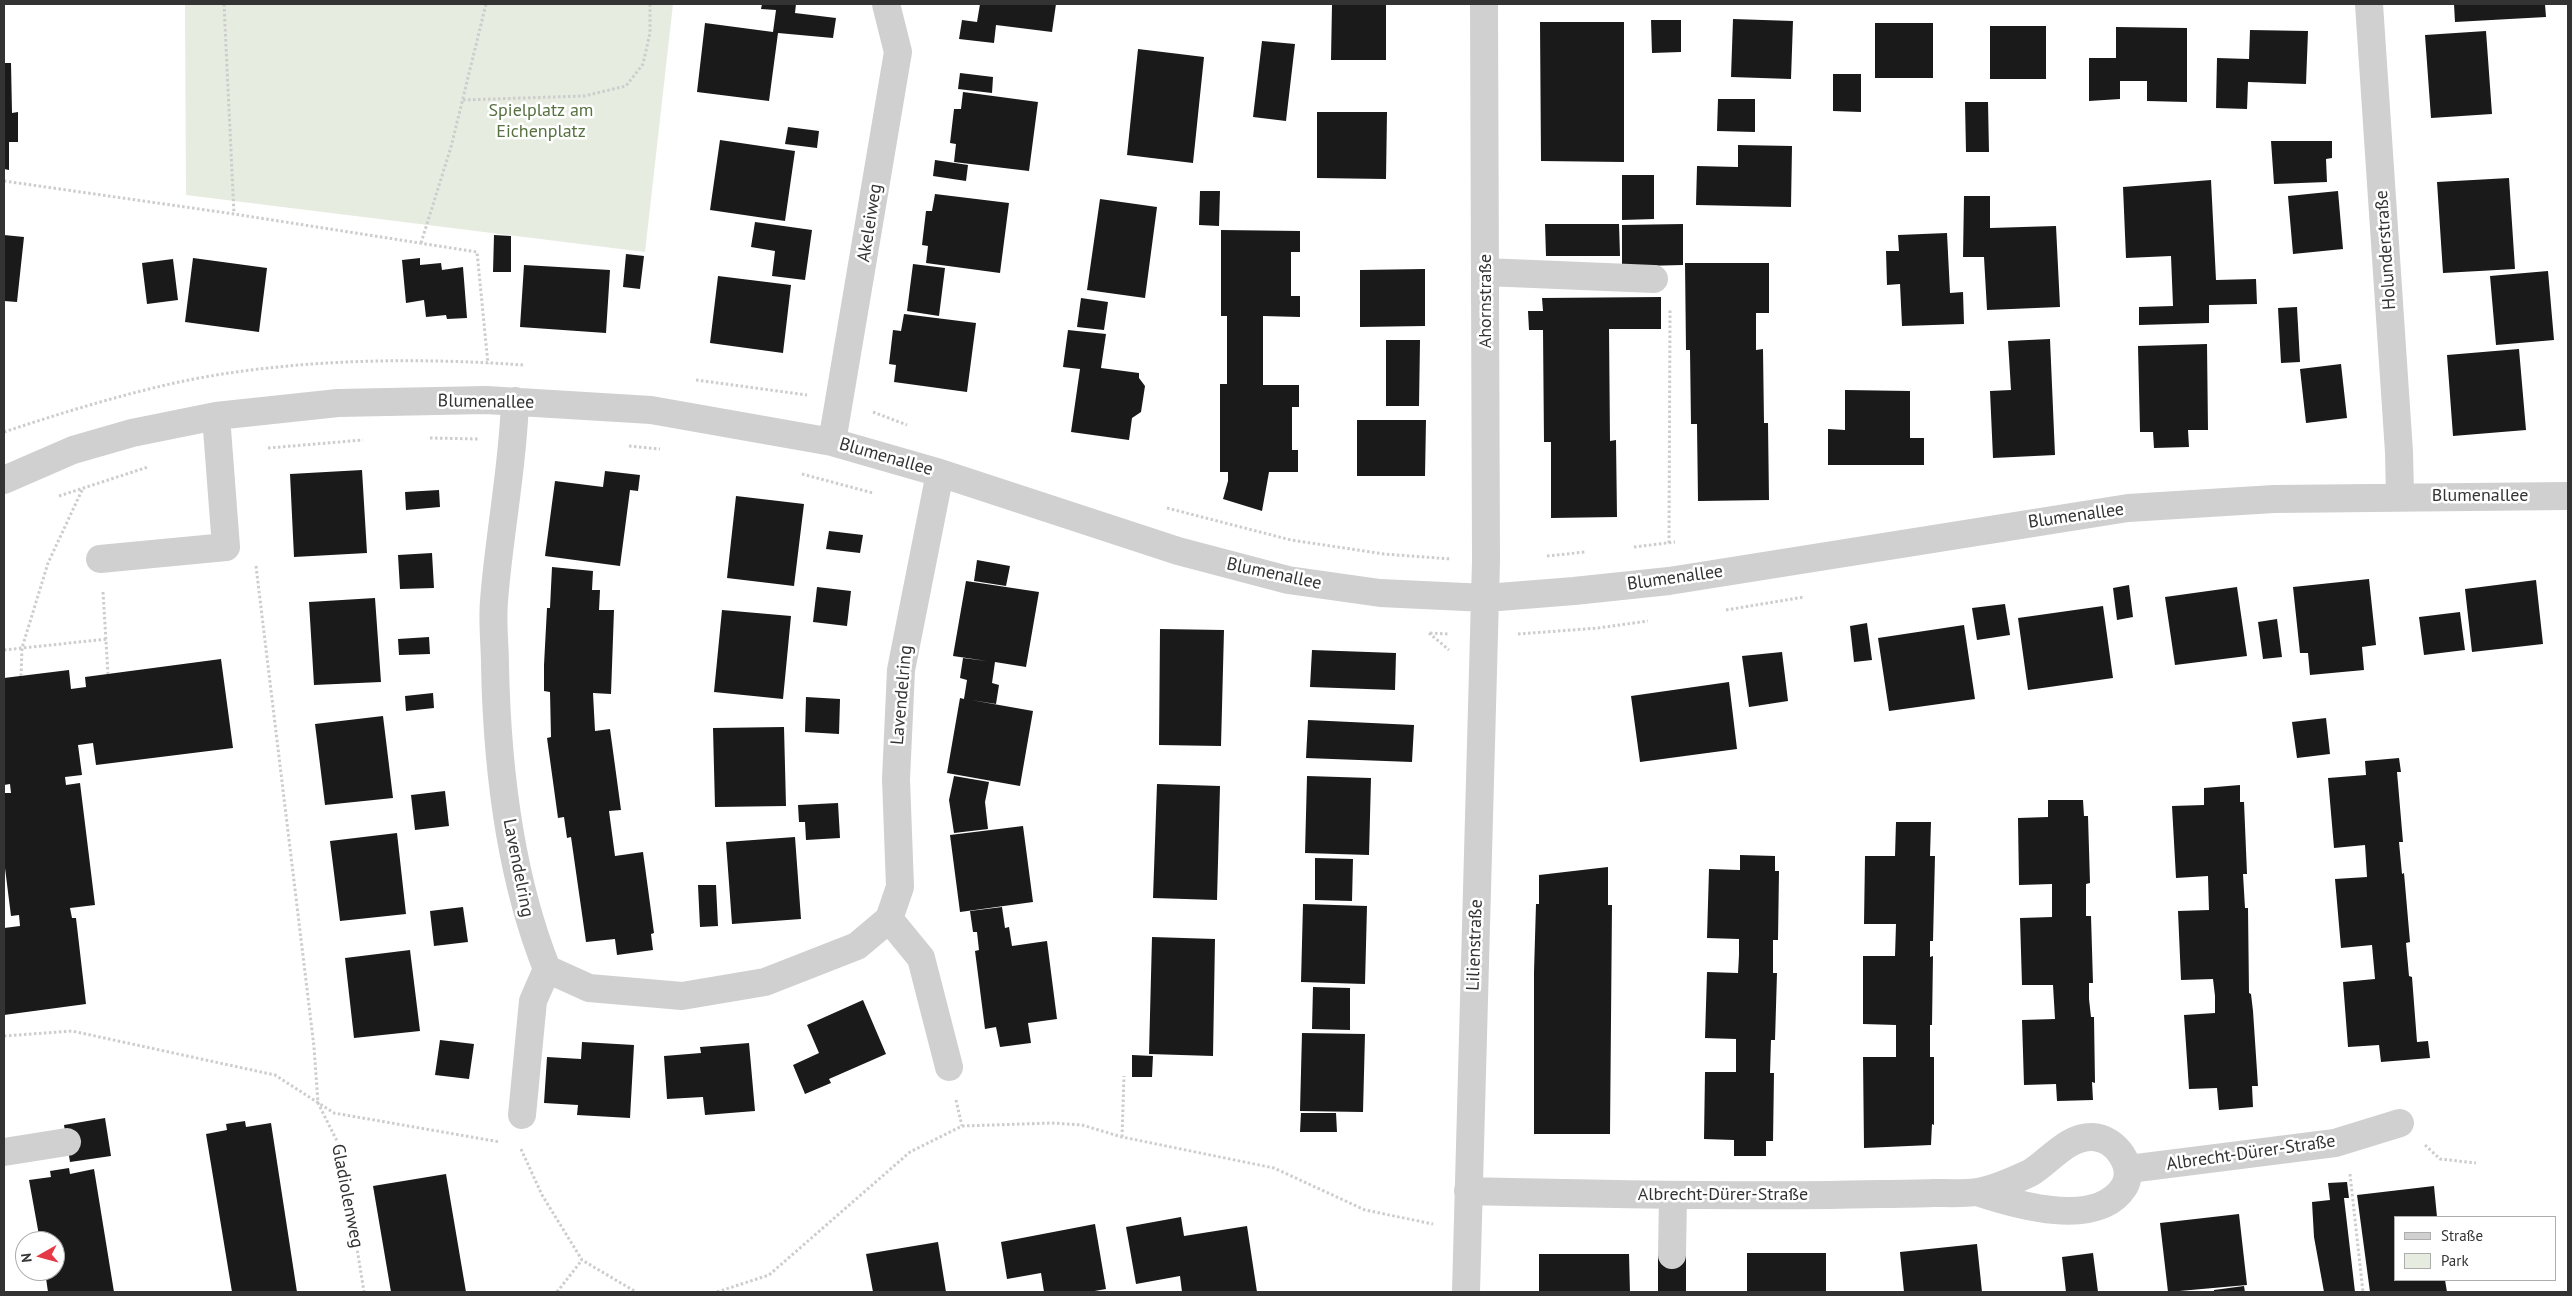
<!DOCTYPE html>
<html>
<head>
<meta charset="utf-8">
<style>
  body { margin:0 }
  #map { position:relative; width:2572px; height:1296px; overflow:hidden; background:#fff; font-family:"PT Sans",sans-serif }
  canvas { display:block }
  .frame { position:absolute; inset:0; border:5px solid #333; pointer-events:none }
  .legend { position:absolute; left:2394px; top:1216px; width:162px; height:65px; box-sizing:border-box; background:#fff; border:1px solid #adadad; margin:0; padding:6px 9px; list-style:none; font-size:15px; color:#333 }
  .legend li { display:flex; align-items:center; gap:10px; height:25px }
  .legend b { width:25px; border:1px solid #adadad }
  .north { position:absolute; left:15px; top:1231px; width:50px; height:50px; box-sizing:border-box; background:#fff; border:1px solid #adadad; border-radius:50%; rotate:263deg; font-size:14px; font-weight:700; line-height:20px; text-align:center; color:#333 }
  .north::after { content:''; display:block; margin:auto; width:18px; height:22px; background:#e63946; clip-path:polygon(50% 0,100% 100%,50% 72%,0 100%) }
</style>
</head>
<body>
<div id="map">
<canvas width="2572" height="1296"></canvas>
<div class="frame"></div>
<ul class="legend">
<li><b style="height:6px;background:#d0d0d0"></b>Straße</li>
<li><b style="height:14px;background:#e6ecdf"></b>Park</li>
</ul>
<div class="north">N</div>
</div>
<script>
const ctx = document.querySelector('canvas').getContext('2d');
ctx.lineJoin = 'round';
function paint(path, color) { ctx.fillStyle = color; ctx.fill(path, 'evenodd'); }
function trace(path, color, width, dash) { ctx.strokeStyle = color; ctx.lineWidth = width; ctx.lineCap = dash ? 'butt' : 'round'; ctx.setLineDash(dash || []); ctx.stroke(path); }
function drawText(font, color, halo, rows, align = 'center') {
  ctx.font = font + ' "PT Sans",sans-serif'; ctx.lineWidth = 5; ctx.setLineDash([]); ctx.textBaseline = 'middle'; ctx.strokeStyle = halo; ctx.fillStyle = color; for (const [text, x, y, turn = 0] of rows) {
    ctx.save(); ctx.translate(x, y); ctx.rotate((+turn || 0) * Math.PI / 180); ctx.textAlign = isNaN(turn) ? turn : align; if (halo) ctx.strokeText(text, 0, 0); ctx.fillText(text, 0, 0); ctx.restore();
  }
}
paint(new Path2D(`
  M185,4H673L645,252L186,195Z`), '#e6ecdf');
paint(new Path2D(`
  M762,4H796L795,13L836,18L833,38L778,33L769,101L697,92L705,23L773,32L776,10L761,9Z
  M980,4H1056L1052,32L996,25L994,43L959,39L962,20L977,22Z
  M1332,4H1386V60H1331Z
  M2454,4H2545L2546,17L2455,22Z
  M1733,19L1793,21L1791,79L1731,77Z
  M1651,20H1681V52L1652,53Z
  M1540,22H1624V162L1541,161Z
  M1875,23H1933V78H1875Z
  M1990,26H2046V79H1990Z
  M2116,27L2187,28V102L2147,101V81H2120V99L2089,101V58H2116Z
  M2250,30L2308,31L2306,84L2248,82L2247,109L2216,108L2217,58L2249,59Z
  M2486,31L2492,114L2431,118L2425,35Z
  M1262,41L1295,44L1286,121L1253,117Z
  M1138,49L1204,57L1193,163L1127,155Z
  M4,63H11L12,113L18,112V142H9V170L4,169Z
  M960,73L993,77L992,93L958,89Z
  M1833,74H1861V112L1833,111Z
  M963,92L1038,102L1029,171L954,162L956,144L950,143L954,109H961Z
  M1718,99H1755V132L1717,131Z
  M1965,102H1988L1989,152H1966Z
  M1317,112H1387L1386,179L1317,178Z
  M788,127L819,131L817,148L785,144Z
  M720,140L795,151L785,221L710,210Z
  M2271,141H2332V158L2326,159L2327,182L2274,184Z
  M1738,145L1792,146L1791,207L1696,205L1697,166L1738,167Z
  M935,160L968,165L966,181L933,176Z
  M1622,175H1654V219L1622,220Z
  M2509,178L2515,269L2443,273L2437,182Z
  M2211,180L2216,280L2256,279L2257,304L2209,305V323L2139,325V307L2173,306L2171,256L2126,258L2123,187Z
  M1200,191H1220L1219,226L1199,225Z
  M2338,191L2343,249L2293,254L2288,196Z
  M935,194L1009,203L1000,273L926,263L928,246L922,245L926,211H932Z
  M1964,196H1990V228L2056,226L2060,307L1987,310L1984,257H1963Z
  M1100,199L1157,207L1145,298L1087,290Z
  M755,222L812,230L805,280L772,276L775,251L751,247Z
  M1545,224H1619L1620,256H1546Z
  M1683,224V265L1642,266L1622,270V225Z
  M1221,230L1300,231V252H1291V296H1300V317L1263,316V385H1299V407H1292V450H1298V472H1269L1262,511L1223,499L1228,481V472H1220V384H1227V316H1221Z
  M1947,233L1950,293L1963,292L1964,324L1902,326L1900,284L1887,285L1886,251H1899L1898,235Z
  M4,235L24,237L17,302L4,301Z
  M494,235L511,236V272H493Z
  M626,254L644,256L640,289L623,287Z
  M193,258L267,268L259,332L185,322Z
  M420,258V265L441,263L442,270L463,267L467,318L447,319L446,315L426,317L424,300L406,303L402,260Z
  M173,259L178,300L147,304L142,263Z
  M1685,263H1769V313H1756V350L1763,349L1764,423H1768L1769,500L1698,501L1697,424H1691L1690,350H1686Z
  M913,264L945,268L939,316L907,311Z
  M524,265L610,270L606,333L520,327Z
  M1425,269V326L1360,327V270Z
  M2548,271L2554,340L2496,345L2490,276Z
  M718,276L791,285L783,353L710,343Z
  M1661,297V329H1609L1610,441L1616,440L1617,517L1551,518V442H1544L1543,330H1529L1528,311H1543L1542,298Z
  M1081,298L1108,302L1104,330L1077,327Z
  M2297,307L2300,362L2281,363L2278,308Z
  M904,314L976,323L967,392L894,382L896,365L889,364L893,330L901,331Z
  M1068,330L1106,334L1101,368L1139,373V378L1145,386L1141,412L1132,418L1129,440L1071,432L1080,369L1063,367Z
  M2050,339L2055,455L1993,458L1990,391L2011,390L2008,341Z
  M1386,340H1420L1419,406H1386Z
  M2207,344L2208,430H2188L2189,447L2154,448L2153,432H2140L2138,346Z
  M2519,349L2526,430L2453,436L2447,355Z
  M2341,364L2347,418L2306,423L2300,369Z
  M1845,390L1910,391V438H1924V465H1828V429L1845,430Z
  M1357,420H1426L1425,476H1357Z
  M362,470L367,553L294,557L290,474Z
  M605,471L640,475L638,491L630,490L620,566L545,556L555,481L603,487Z
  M439,490L440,507L406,510L405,492Z
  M736,496L804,504L794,586L727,578Z
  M829,531L863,535L860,553L826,549Z
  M432,553L434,588L400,589L398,555Z
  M977,560L1010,566L1006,586L974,581Z
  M552,567L593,571L592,590H600L599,610H614L611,694L593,693L595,731L610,729L621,810L609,811L615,856L643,852L654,933L651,934L653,950L617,955L615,939L586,942L571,837L567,838L564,817L558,818L547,738L551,737L550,692L544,691V665L547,608H550Z
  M2369,579L2376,645L2362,647L2364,670L2310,675L2308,653H2300L2293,587Z
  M2536,580L2543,644L2472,652L2465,589Z
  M966,581L1039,592L1026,667L995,662L992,683L999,685L996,704L971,700L1033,711L1020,786L947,773L960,698L964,699L967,680L960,678L963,658L987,661L953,656Z
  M2129,585L2133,617L2117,620L2113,588Z
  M817,587L851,591L847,626L813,622Z
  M2237,587L2247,656L2175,665L2165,597Z
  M375,598L381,682L314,685L309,602Z
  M2005,604L2010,635L1977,640L1972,608Z
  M2103,606L2113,678L2028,690L2018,618Z
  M722,610L791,616L783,699L714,692Z
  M2460,612L2465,650L2424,655L2419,617Z
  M2277,619L2282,657L2263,659L2258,622Z
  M1867,623L1872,660L1854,662L1850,626Z
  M1964,625L1975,699L1889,711L1878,638Z
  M1160,629L1224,630L1221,746L1159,745Z
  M429,637L430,654L399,655L398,639Z
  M1312,650L1396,653L1395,690L1310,687Z
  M1782,652L1788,701L1749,707L1742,656Z
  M221,659L233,748L96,765L93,743L78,745L82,775L65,777L66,785L80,783L95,905L70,908L72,918H76L86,1004L4,1015V928L20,926L19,915L11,916L4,860V793H11L10,784L4,785V678L69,670L71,689L86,687L85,677Z
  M1729,682L1737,749L1640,762L1631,696Z
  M433,693L434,708L406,711L405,696Z
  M806,697L840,699L839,734L805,732Z
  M383,716L393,798L325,805L315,724Z
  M2326,718L2330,754L2297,758L2292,722Z
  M1308,720L1414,725L1412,762L1306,758Z
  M784,727L786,806L715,807L713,728Z
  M2399,758L2401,772H2397L2403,842H2399L2402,874L2404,873L2410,942L2406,943L2409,976L2412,977L2417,1042L2428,1041L2430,1058L2381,1062L2379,1045L2348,1047L2343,982L2375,979L2372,945L2341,948L2335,879L2367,877L2365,845L2334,848L2328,778L2366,775L2365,761Z
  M954,776L989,782L985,802L988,829L954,833L949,800Z
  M1307,776L1371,778L1369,855L1305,853Z
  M1157,784L1220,786L1217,900L1153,898Z
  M2240,785V802H2244L2247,874H2243L2245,908H2248L2249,993L2251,994L2253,1011L2258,1086H2252L2253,1107L2219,1110L2217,1088L2189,1089L2184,1015L2215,1013V996L2213,979L2181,980L2178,911L2209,910L2208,876L2176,878L2172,806L2204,805V788Z
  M445,791L449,826L415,830L411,795Z
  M2048,800H2083L2084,816H2088L2090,883L2086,884V916H2091L2093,983H2089V999L2091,1017H2094L2095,1083L2092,1082L2093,1100L2057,1101L2056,1084L2024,1085L2022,1020L2055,1019L2053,985H2022L2020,918L2052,917V884L2019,885L2018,818L2048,817Z
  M838,803L840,838L806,840L805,822H799L798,805Z
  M1896,822H1931L1930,856H1935L1933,941H1930V957L1933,956L1932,1025H1930V1057H1934V1125L1932,1124L1931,1145L1864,1148L1863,1057H1896V1025L1863,1024V956H1895L1896,924H1864L1865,856H1895Z
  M1023,826L1033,902L960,912L950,835Z
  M397,833L406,914L340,921L330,841Z
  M795,837L801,919L732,924L726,842Z
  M1740,855L1775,856V871H1779L1778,940H1773V973H1777L1775,1040H1771L1770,1073H1774L1773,1141H1766V1156H1734V1140L1704,1139L1705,1072H1736V1039L1705,1038L1707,972L1738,973L1739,955V939L1707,938L1709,869L1740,870Z
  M1315,858L1353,859L1352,901L1315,900Z
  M1608,867V905H1612L1610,1134H1534V972L1536,904H1539V875Z
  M698,885H716L718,926L700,927Z
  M1303,904L1367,906L1365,984L1301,982Z
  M463,907L468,942L434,946L430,911Z
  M1002,907L1005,928L1009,927L1012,946L1047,941L1057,1019L1028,1023L1031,1043L1000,1047L996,1027L985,1029L975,951L979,950L977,932H973L970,911Z
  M1152,937L1215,939L1213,1056L1149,1054Z
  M410,950L420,1031L354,1038L345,958Z
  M1313,987L1350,988V1030L1312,1029Z
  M863,1000L886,1054L829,1079L831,1083L805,1094L793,1065L819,1053L807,1025Z
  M1302,1033L1365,1034L1363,1112L1300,1111Z
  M440,1040L474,1044L469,1079L435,1075Z
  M582,1042L634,1045L630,1118L577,1115L578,1105L544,1103L547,1057L581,1059Z
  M749,1043L755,1111L705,1115L703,1097L667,1099L664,1056L701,1053L700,1047Z
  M1132,1055L1153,1056L1152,1077H1132Z
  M1301,1113H1336L1337,1132H1300Z
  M105,1118L111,1156L70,1162L64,1125Z
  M245,1121L246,1127L271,1123L297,1292H232L206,1134L227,1130L226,1124Z
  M69,1168L70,1174L94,1169L114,1292H48L45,1271H55V1241H40L29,1180L51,1177L50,1171Z
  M446,1174L466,1292H391L373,1186Z
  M2347,1182L2349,1198H2344L2355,1292H2324L2314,1237L2312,1202L2330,1200L2328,1183Z
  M2434,1186L2437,1217H2396V1280H2445L2447,1292H2370L2357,1195Z
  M2239,1214L2247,1285L2168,1292L2160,1223Z
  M1181,1217L1184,1236L1247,1226L1257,1292H1182L1180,1276L1136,1284L1126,1227Z
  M1095,1224L1106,1289L1089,1292H1044L1041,1273L1007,1279L1001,1242Z
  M938,1242L946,1292H873L866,1254Z
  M1977,1244L1982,1292H1904L1900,1252Z
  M1747,1253H1826V1292H1747Z
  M2093,1253L2098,1292H2066L2062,1257Z
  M1539,1254H1629L1630,1292H1539Z
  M1658,1254L1686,1255V1292H1658Z
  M2244,1286L2245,1292H2214V1290Z`), '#1a1a1a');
trace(new Path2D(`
  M224,4L234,214
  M463,100L584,96L626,86L643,64L650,33V4
  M4,181L234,214L477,252L488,364
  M421,243L451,147L486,4
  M696,380L807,395
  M873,412L907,425
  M4,432C61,413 120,395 179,382C288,359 412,357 523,365
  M430,438L478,439
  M629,446L660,449
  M268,448L363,440
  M802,474L873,493
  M59,496L148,467
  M1167,508L1291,540L1384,554L1451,559
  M1669,543L1670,309
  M1634,547L1675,542
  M1547,556L1585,552
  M256,566L314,1047L318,1103L341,1149L364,1292
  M103,592L108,674
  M1726,610L1804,597
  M1429,633L1449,650
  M1430,633L1449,634
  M1518,634L1598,628L1648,621
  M4,650L22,648L48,563L83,488
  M21,676L22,648L108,639
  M4,1036L72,1031L275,1075L334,1113L500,1142
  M956,1100L962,1126
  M1122,1137L1124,1076
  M2425,1145L2440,1159L2476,1163
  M521,1149L542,1195L582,1260L636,1292
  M2350,1174L2363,1292
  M557,1292L582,1260
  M717,1292L769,1275L910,1152L962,1126L1052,1123L1082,1125L1122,1137L1274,1168L1365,1210L1433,1224`), '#cdcdcd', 3, [2.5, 2.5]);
trace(new Path2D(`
  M2369,4L2399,452L2400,496
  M1485,272L1654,279
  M515,401C513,468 499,534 494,601C492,622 495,644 495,665C497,767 509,874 547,969L589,988L682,996L765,982L857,946L889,919L900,887L896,779L901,670L940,473
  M832,442L898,52L886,4
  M4,480L73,450L132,433L216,416L338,403L486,400L651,410L832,442L940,473L1178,551L1288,580L1380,593L1486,598L1574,591L1669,581L2128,508L2274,499L2568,496
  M100,559L226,547L216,416
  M889,919L921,958L949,1067
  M522,1115L533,1001L547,969
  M4,1152L67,1142
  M2129,1169L2335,1143L2400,1123
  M1468,1191C1589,1194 1709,1196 1829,1195C1864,1194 1899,1194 1933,1193C1947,1193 1963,1194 1977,1192C1993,1190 2015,1180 2030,1173C2050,1161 2067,1136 2093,1137C2116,1138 2136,1167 2124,1187C2097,1229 2016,1205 1977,1192
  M1672,1255L1673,1196
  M1466,1292L1486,561L1484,4`), '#d0d0d0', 28);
drawText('18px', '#56703f', '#fff', [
  ["Spielplatz am",541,111],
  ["Eichenplatz",541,132]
]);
drawText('18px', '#333', '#fff', [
  ["Akeleiweg",870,223,-81],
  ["Holunderstraße",2386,250,-94],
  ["Ahornstraße",1486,301,-90],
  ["Blumenallee",486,402,1],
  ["Blumenallee",886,457,16],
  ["Blumenallee",2480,496],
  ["Blumenallee",2076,516,-8],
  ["Blumenallee",1274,574,12],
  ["Blumenallee",1675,578,-8],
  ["Lavendelring",902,695,-85],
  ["Lavendelring",518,868,79],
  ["Lilienstraße",1475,945,-88],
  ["Albrecht-Dürer-Straße",2251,1153,-8],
  ["Albrecht-Dürer-Straße",1723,1195],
  ["Gladiolenweg",347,1196,79]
]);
</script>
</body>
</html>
